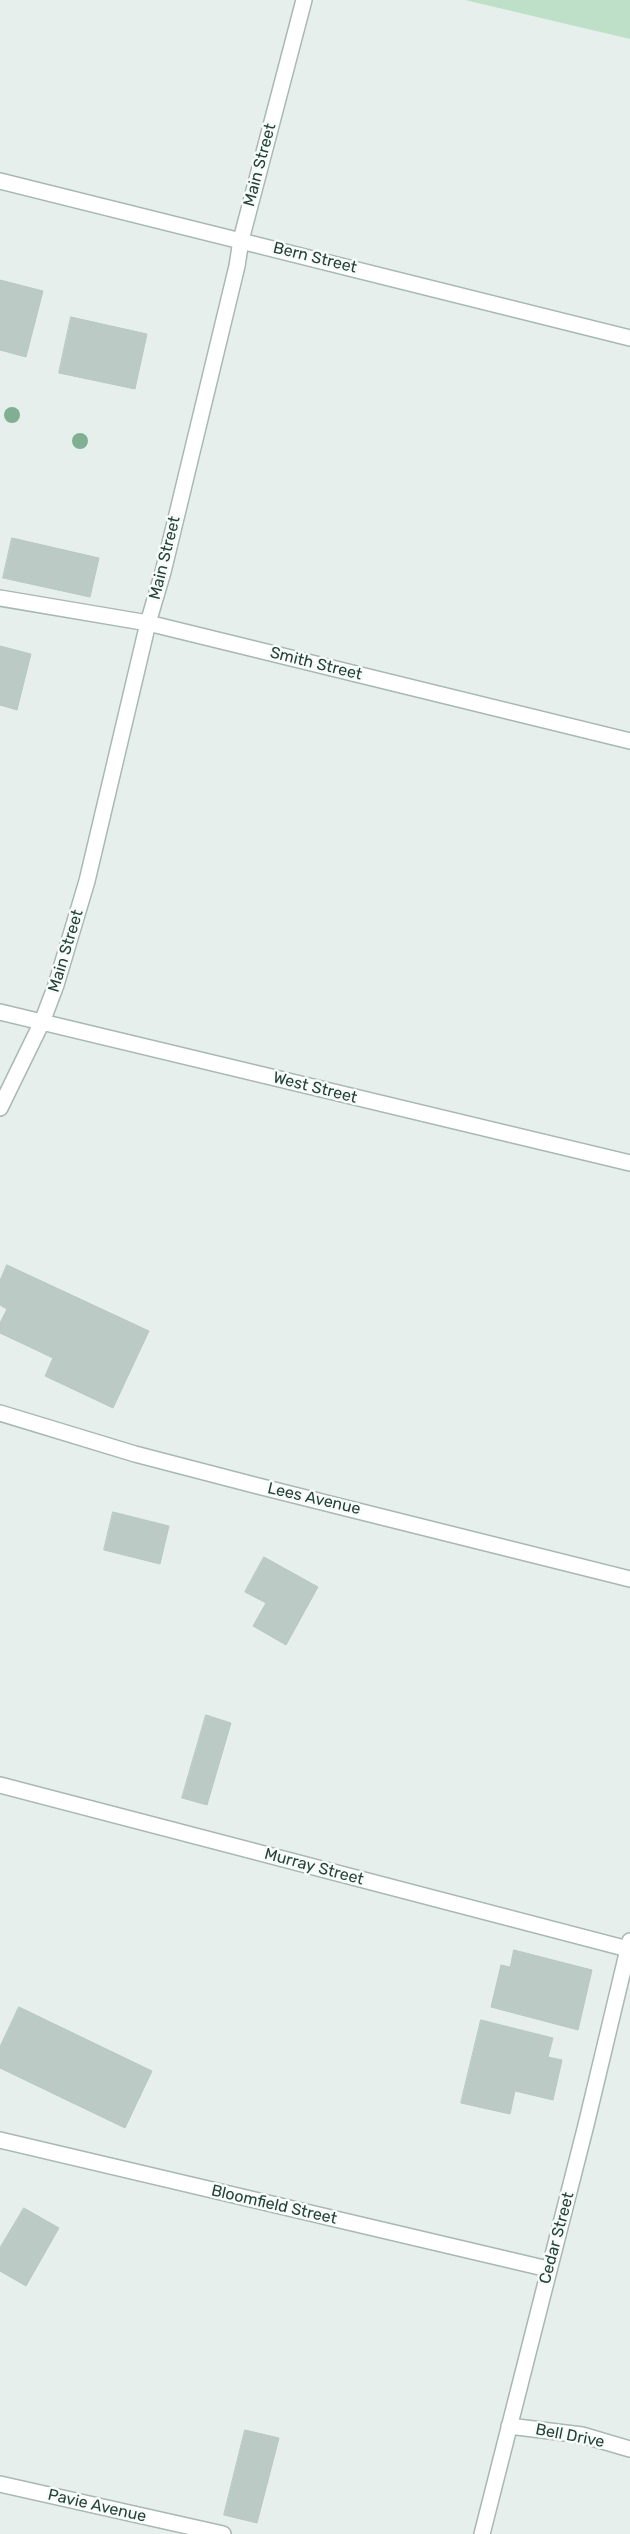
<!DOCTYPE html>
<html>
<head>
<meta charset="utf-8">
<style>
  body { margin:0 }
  canvas { display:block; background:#e6efeb }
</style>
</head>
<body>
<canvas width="630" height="2534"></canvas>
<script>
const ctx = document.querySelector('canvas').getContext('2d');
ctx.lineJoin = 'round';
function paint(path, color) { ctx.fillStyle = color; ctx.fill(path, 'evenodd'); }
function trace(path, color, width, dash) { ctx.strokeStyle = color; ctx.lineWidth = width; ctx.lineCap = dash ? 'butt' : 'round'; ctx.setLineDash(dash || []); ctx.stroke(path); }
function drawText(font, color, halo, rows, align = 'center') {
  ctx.font = font + ' Rubik,sans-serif'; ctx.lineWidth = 5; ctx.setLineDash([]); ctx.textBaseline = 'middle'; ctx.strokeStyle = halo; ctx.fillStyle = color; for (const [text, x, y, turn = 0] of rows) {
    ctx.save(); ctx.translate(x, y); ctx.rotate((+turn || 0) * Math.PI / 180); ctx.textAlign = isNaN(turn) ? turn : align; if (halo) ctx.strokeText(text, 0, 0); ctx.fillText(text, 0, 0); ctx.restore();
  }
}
paint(new Path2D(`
  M465,0H630V39Z`), '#bfe0c8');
const building = new Path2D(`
  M0,280L43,291L26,357L0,350Z
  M71,317L147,334L135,389L59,373Z
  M12,538L99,558L90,597L3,578Z
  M0,646L31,654L17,710L0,705Z
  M7,1265L149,1331L113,1408L45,1376L53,1358L0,1333V1323L7,1309L0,1305V1281Z
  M113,1512L169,1526L160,1564L104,1550Z
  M264,1557L318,1587L286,1645L253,1626L266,1603L245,1592Z
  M206,1715L231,1723L207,1805L182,1798Z
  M514,1950L592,1970L578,2030L491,2007L501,1965L510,1967Z
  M19,2007L152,2071L125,2128L0,2068V2047Z
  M481,2020L553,2038L548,2057L562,2060L553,2100L515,2091L510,2114L461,2103Z
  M24,2208L59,2228L26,2286L0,2271V2248Z
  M245,2430L279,2438L257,2523L224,2515Z`);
paint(building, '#bbcac4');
trace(building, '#b8c9c2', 1);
const lane = new Path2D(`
  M0,598L148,623`);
const street = new Path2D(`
  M0,181L630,338
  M148,623L630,741
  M0,1012L630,1163
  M0,1108L42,1022L56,985L87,881L148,623L163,572L237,266L241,240L304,0
  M0,1413L135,1454L258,1486L630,1579
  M0,1785L628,1949
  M0,2140L548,2269
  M509,2426L582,2435L630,2449
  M0,2484L223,2534
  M482,2534L586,2125L630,1941`);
trace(lane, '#a8b8b2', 18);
trace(street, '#a8b8b2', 18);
trace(lane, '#fff', 15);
trace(street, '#fff', 15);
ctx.fillStyle = '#80af93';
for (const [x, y] of [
  [12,415],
  [80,441]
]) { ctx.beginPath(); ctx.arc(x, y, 8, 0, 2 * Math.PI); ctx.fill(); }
drawText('16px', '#24423a', '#f7fbf9', [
  ["Main Street",260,165,-75],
  ["Bern Street",315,258,14],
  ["Main Street",165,558,-76],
  ["Smith Street",316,664,14],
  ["Main Street",66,951,-73],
  ["West Street",315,1088,14],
  ["Lees Avenue",314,1499,13],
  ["Murray Street",314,1867,15],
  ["Bloomfield Street",274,2205,13],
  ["Cedar Street",557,2238,-75],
  ["Bell Drive",570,2436,11],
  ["Pavie Avenue",97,2506,13]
]);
</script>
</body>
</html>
